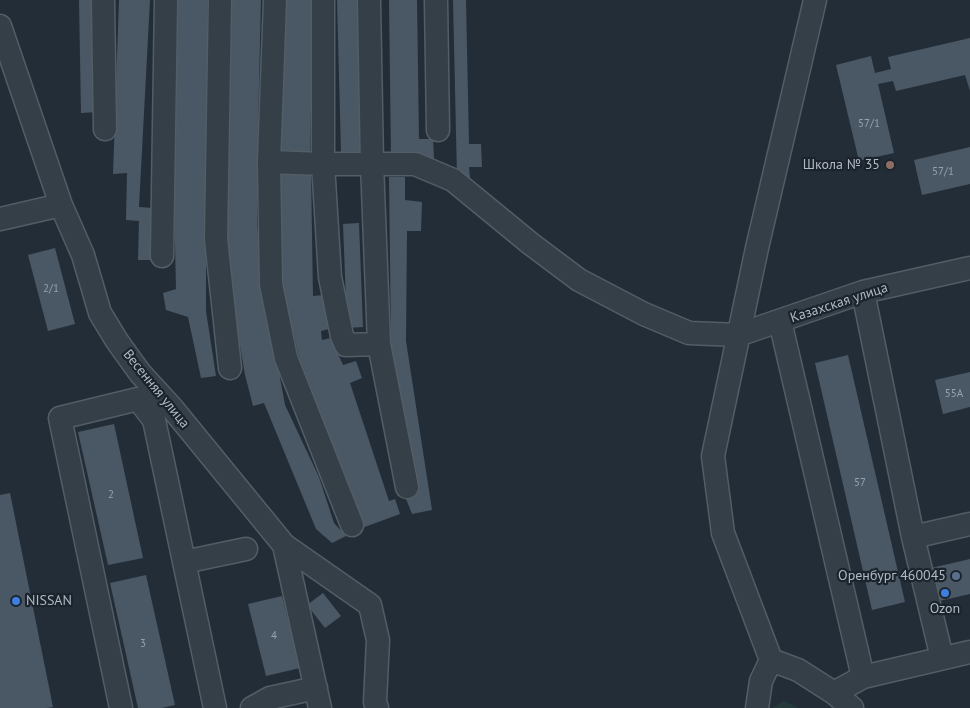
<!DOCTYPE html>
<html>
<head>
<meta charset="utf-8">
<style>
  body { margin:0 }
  canvas { display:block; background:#222d38 }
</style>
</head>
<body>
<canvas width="970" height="708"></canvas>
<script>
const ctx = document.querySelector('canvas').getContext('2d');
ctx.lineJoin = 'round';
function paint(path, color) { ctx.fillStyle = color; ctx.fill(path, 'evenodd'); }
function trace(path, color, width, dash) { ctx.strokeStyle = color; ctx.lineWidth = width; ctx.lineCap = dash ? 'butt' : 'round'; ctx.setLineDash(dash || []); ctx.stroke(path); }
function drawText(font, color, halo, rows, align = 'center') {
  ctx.font = font + ' "PT Sans",sans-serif'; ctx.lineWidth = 4.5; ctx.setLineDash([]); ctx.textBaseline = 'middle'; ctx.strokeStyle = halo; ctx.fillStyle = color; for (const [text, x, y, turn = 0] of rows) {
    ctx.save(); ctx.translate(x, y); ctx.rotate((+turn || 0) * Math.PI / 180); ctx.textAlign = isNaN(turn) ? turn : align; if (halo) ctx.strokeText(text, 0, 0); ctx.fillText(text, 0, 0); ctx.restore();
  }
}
paint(new Path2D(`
  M784,701L798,708H772Z`), '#253a3a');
paint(new Path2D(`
  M79,0H97L99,112L81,113Z
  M119,0H150L139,207L153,208L151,260H138L139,221L126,220L127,173L113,174Z
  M174,0H208L206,151V311L216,376L201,378L188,317L166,310L163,293L176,289L173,153Z
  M231,0H261L258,126L257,224L263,285L285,405L319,477L334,523L346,536L332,543L316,529L264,403L253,406L245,375L231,292L225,227Z
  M282,0H313L310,153L278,151Z
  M337,0H357L361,152L341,153Z
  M389,0H417L419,139H433L434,158H391Z
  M453,0H466L469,144H481L482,167H469L470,178H457Z
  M970,38V91L965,75L896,91L893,81L878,84L894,153L859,161L836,65L871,56L875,73L891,69L888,57Z
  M970,147V184L922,195L914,160Z
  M280,172H311L313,296L324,295L329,329L321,331L322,340L331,338L343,365L356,361L362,378L350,383L389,501L395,499L400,514L362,528L299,358L283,288Z
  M389,177H405V200L422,202L421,231H407L406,341L432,510L412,514L406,499L414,496L391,342Z
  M359,223L363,327L347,328L343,224Z
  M55,248L75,324L48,331L28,255Z
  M848,355L905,602L872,610L815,363Z
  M970,372V407L943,414L935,380Z
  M114,424L143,558L108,565L78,432Z
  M10,493L53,707L47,708H0V495Z
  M970,559V594L939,601L931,568Z
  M146,575L175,705L162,708H138L110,583Z
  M323,593L341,616L325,628L307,605Z
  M282,596L300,668L266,676L248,604Z`), '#4a5764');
const minor = new Path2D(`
  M103,0L105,129
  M220,0L216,239L230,368
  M275,0L269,162L271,284L286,358L352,525
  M323,0V164H415L453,180L531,244L579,280L644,314L689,333L738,335L863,292L970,268
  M369,0L372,164L379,344L407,487
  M436,0L438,130
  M0,26L61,205L83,255L100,313L117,341L140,373L172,408L284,545L320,708
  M269,162L323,164L330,277L342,336L346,345L379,344
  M0,219L61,205
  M162,256L166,0
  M863,292L913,537L942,658
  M780,321L863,677
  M913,537L970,524
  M284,545L370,605L378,640L375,702L377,708
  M184,562L246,549
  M771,660L798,670L834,693L852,708
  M834,693L863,677L970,652
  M121,708L60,418L138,399L154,420L215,708
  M252,708L270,698L316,688
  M757,708L761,681L771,660L723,533L713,456L757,248L815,0`);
trace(minor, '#535d66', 25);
trace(minor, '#353f48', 22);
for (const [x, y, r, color] of [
  [890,165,5,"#8d6e63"],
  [956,576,5,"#5c6f8a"],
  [945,593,5,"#3f7fe0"],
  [16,601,5,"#3f7fe0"]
]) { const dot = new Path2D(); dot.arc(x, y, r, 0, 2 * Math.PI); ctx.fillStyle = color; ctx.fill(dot); trace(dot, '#1b242d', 2); }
drawText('11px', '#96a1ad', null, [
  ["57/1",869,124],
  ["57/1",943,172],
  ["2/1",51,289],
  ["55А",954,394],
  ["57",860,483],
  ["2",111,495],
  ["4",274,636],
  ["3",143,644]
]);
drawText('14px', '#b0bac5', '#1b242d', [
  ["Школа № 35",880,165],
  ["Оренбург 460045",946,576],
  ["NISSAN",26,601,"left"],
  ["Ozon",945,609,"center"]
], 'right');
drawText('14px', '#b0bac5', '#1b242d', [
  ["Казахская улица",839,303,-18],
  ["Весенняя улица",156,389,51]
]);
</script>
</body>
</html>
